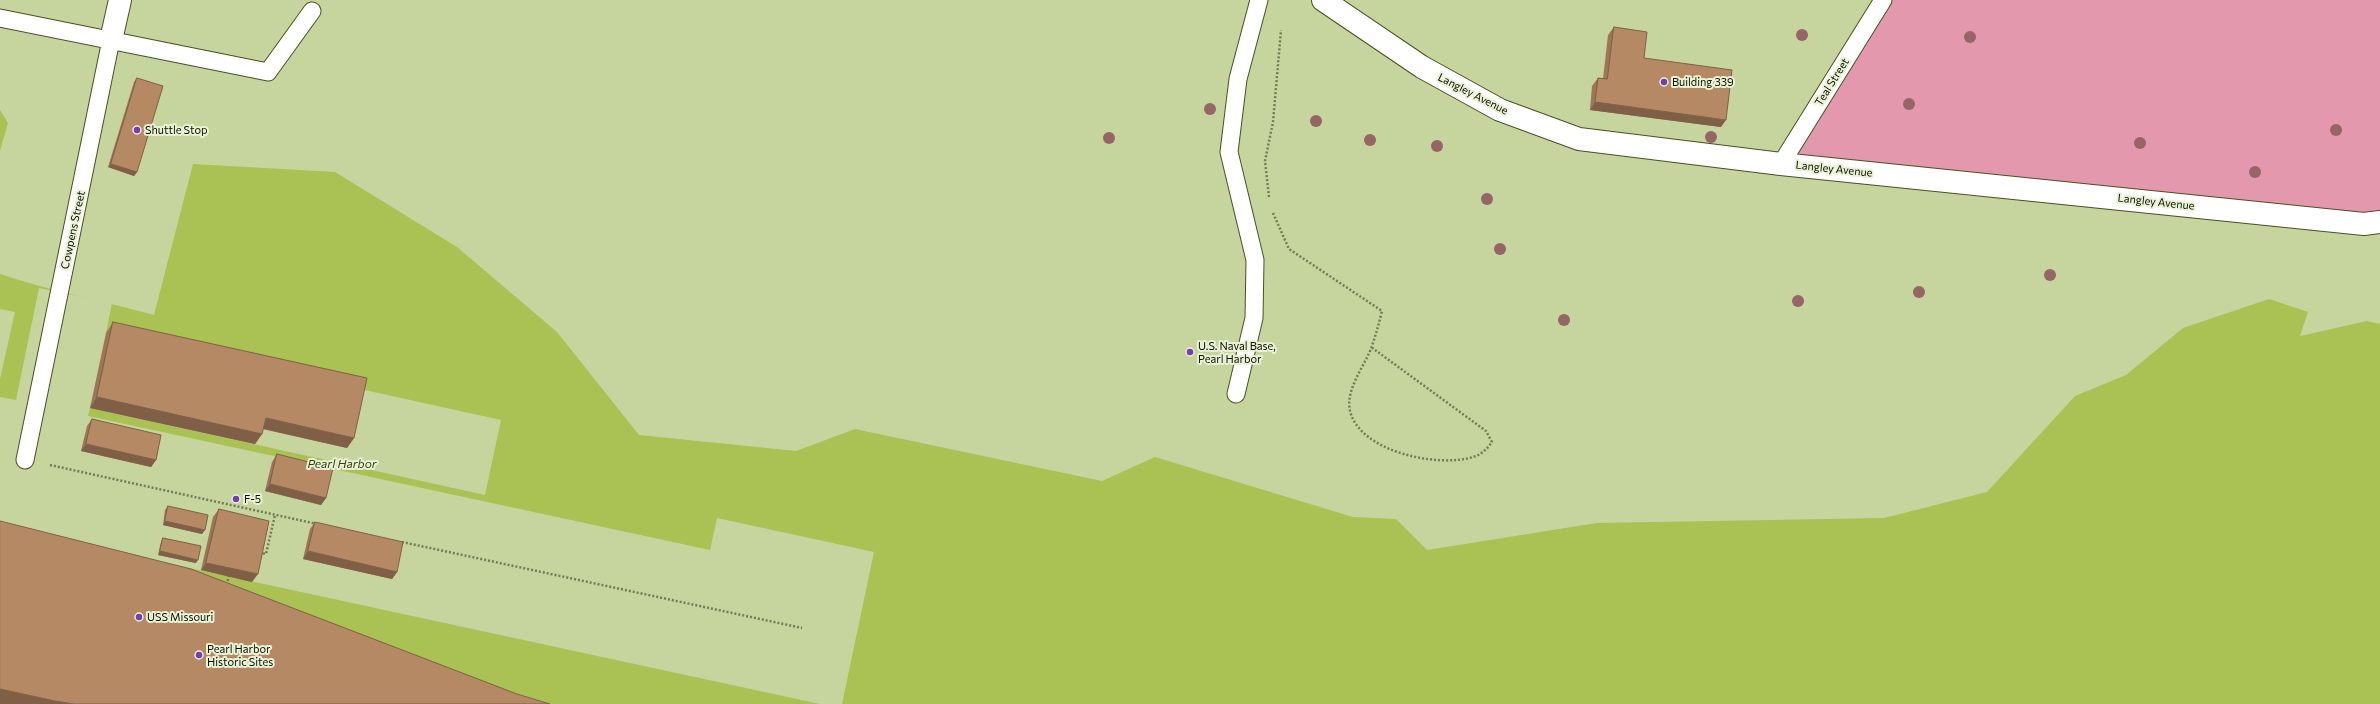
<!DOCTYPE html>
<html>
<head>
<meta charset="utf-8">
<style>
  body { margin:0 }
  canvas { display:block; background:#c6d49e }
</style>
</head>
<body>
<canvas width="2380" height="704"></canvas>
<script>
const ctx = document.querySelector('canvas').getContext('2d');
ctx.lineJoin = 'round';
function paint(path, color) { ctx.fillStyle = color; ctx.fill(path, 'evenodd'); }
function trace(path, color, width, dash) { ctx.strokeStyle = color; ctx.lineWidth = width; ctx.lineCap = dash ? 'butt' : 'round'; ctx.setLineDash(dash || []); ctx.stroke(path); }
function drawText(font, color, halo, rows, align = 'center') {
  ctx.font = font + ' Commissioner,sans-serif'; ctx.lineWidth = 4; ctx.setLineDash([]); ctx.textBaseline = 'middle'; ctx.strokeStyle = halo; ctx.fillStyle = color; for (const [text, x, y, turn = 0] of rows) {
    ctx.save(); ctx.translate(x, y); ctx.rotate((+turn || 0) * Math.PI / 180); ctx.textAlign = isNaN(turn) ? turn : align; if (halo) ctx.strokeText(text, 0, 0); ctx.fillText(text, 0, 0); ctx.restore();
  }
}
paint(new Path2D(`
  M1883,0H2380V222L1781,164Z`), '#e398ae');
paint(new Path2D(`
  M0,110L8,123L0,151Z
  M193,164L335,172L457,247L557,332L639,435L796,451L855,429L1102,481L1155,457L1353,517L1396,519L1427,550L1597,523L1884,518L1987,492L2075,396L2126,375L2183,328L2269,299L2308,312L2300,336L2367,321L2380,324V704H0V274C50,291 103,301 154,315Z`), '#a9c253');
paint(new Path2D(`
  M39,288L112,303L106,333L501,420L485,495L90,408L88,416L710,550L717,518L874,552L842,704H820L0,527V397L16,400Z
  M0,309L15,312L0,379Z`), '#c6d49e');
const service = new Path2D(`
  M0,18L268,72L312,11
  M1781,164L1883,0
  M1236,394L1254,318L1255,260L1229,152L1238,79L1259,0
  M25,460L111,40`);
const minor = new Path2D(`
  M1323,0L1422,67L1500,110L1579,139L1781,164L2364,224L2380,222
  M111,40L120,0`);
trace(service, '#475220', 19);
trace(minor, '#475220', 24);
trace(new Path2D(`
  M1269,197L1265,161L1273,122L1281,30
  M1273,213L1289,249L1382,311C1379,323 1376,334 1372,346C1365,366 1345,389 1350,411C1360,452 1438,468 1473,457C1481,455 1487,449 1492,442L1486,431L1371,347
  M50,465L317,524
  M402,542L802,628
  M259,553L266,554L275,515
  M227,585L229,574`), '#727c57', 2.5, [2, 2]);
trace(service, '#fff', 17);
trace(minor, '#fff', 22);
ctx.fillStyle = '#966566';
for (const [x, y] of [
  [1802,35],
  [1970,37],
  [1909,104],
  [1210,109],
  [1316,121],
  [2336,130],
  [1711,137],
  [1109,138],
  [1370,140],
  [2140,143],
  [1437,146],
  [2255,172],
  [1487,199],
  [1500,249],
  [2050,275],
  [1919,292],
  [1798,301],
  [1564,320]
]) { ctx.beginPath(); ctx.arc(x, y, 6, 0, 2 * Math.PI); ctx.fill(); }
paint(new Path2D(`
  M1614,27L1644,58L1721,127L1590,110L1592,86L1598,78L1603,79L1608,35Z
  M137,78V172L134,176L108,167L134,82Z
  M113,322L354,438L347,448L263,429L262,434L255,444L90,408L106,333Z
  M92,419L156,460L151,467L81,451L87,426Z
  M277,454L326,498L321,505L265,491L272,462Z
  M168,506L202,534L163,525L165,510Z
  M219,509L252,582L201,570L213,517Z
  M315,522L397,572L392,579L303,559L310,529Z
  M163,538L196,563L158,555L161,542Z`), '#9d7657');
paint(new Path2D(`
  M1595,102L1726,120L1721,127L1590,110Z
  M111,164L137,172L134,176L108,167Z
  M97,397L262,434L255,444L90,408Z
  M266,418L354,438L347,448L259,428Z
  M86,444L156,460L151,467L81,451Z
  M270,484L326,498L321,505L265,491Z
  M165,521L205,530L202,534L163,525Z
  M160,551L198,560L196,563L158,555Z
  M308,551L397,572L392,579L303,559Z
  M206,563L258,574L252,582L201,570Z
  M0,689L74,704H0Z`), '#7f6047');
const building = new Path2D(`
  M1614,27L1647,32L1644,58L1732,70L1726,120L1595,102L1598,78L1607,79Z
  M137,78L163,86L137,172L111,164Z
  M113,322L367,378L354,438L266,418L262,434L97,397Z
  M92,419L161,435L156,460L86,444Z
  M277,454L333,468L326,498L270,484Z
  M168,506L208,515L205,530L165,521Z
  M219,509L269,521L258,574L206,563Z
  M0,521L191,569L517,694L550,704H74L55,701L0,689Z
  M315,522L403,542L397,572L308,551Z
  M163,538L201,546L198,560L160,551Z`);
paint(building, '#b68965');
trace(building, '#7f6047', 1);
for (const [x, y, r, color] of [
  [1664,82,4,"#733eb5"],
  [137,130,4,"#733eb5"],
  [1190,352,4,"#733eb5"],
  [236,499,4,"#733eb5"],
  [139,617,4,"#733eb5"],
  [199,655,4,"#733eb5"]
]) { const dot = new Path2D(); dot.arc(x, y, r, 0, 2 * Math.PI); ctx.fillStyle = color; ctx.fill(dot); trace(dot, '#eaf2d6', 1.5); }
drawText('11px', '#0b1000', '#eaf2d6', [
  ["Building 339",1672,82],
  ["Shuttle Stop",145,130],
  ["U.S. Naval Base,",1198,346],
  ["Pearl Harbor",1198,359],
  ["F-5",244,499],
  ["USS Missouri",147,617],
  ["Pearl Harbor",207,649],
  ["Historic Sites",207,662]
], 'left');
drawText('11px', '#0b1000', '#eaf2d6', [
  ["Teal Street",1832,82,-58],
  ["Langley Avenue",1473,94,27],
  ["Langley Avenue",1834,169,6],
  ["Langley Avenue",2156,202,6],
  ["Cowpens Street",73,230,-78]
]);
drawText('italic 12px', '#353f12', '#eaf2d6', [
  ["Pearl Harbor",342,464]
]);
</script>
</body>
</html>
